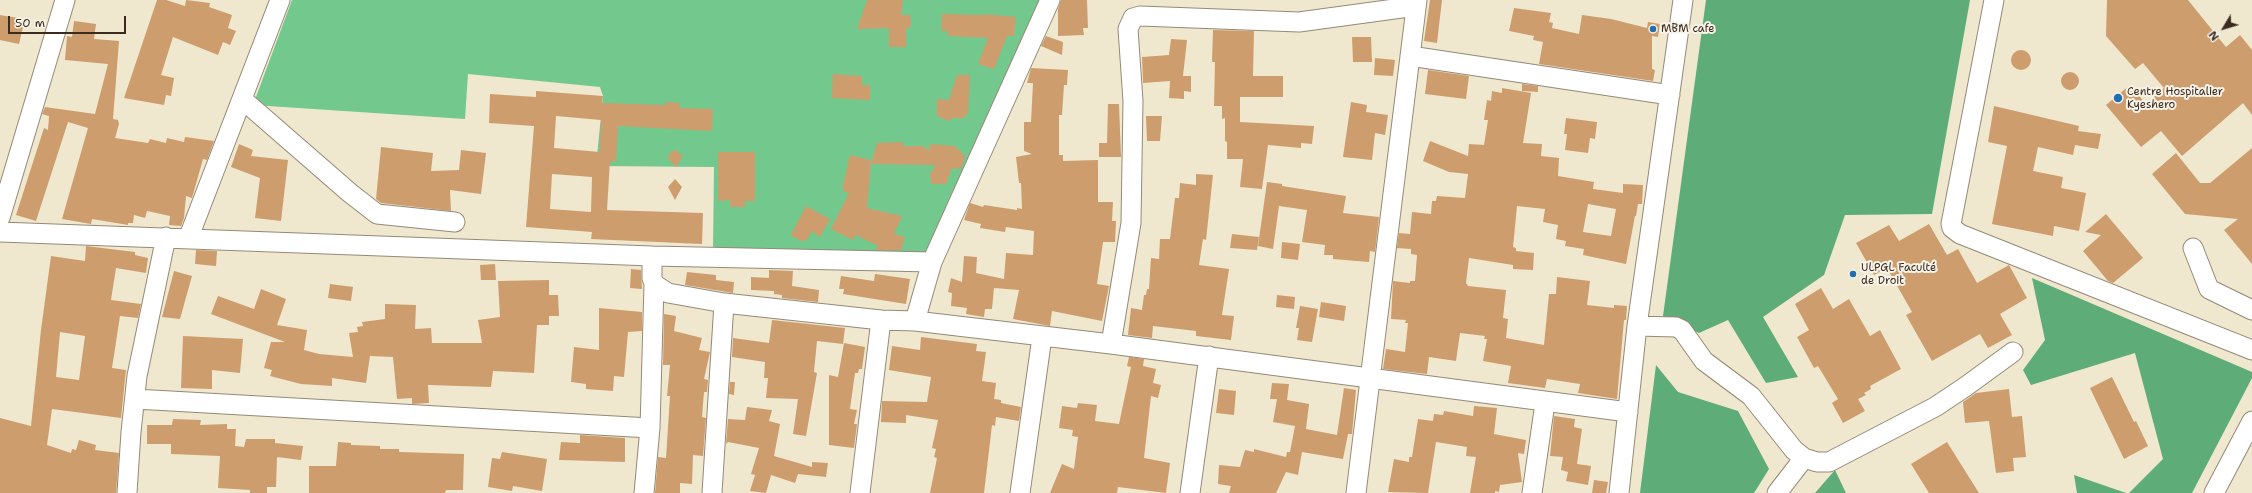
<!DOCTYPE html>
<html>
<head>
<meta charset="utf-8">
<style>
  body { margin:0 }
  #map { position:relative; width:2252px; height:493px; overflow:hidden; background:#efe8cf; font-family:"Shantell Sans",sans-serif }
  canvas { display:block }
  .north { position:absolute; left:2204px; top:8px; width:40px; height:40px; -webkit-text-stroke:3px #f7f3e8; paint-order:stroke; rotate:232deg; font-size:11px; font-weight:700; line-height:16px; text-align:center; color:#3b2a1e }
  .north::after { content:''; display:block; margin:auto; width:14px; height:18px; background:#3b2a1e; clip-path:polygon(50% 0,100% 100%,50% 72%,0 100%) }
  .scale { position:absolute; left:8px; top:16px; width:118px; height:18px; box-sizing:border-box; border:2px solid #3b2a1e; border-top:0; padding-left:5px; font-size:12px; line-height:14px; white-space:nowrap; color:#3b2a1e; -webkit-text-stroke:3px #f7f3e8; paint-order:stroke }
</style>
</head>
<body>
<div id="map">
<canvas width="2252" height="493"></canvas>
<div class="north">N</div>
<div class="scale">50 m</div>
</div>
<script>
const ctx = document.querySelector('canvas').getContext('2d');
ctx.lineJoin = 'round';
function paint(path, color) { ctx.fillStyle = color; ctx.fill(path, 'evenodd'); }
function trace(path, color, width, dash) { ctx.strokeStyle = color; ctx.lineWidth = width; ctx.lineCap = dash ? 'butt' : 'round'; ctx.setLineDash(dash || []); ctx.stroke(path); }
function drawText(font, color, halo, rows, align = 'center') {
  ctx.font = font + ' "Shantell Sans",sans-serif'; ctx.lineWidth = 4; ctx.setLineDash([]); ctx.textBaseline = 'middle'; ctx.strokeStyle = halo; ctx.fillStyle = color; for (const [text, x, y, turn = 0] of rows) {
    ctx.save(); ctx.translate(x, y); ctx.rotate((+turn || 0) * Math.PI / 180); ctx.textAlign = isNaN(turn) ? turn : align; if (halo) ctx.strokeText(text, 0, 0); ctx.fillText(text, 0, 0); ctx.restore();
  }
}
paint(new Path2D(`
  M292,0H1041L926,254L713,249L714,167L596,166L603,96L600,87L468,74L465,119L253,105Z`), '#73c88d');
paint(new Path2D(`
  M1706,0H1970L1932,214L1845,215L1824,275L1763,317L1798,377L1766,383L1728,320L1699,333L1663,316Z
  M2032,278L2252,372V378L2192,493H2129L2163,459L2135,353L2031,385L2023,370L2045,340Z
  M1656,365L1678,392L1738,411L1769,469L1754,493H1640Z
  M1835,470L1846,493H1815Z
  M2074,475L2126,493H2077Z`), '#5eac78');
paint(new Path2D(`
  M157,0H166L185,6L186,0L210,3L209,7L232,15L228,28L236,31L230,45L223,42L218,55L173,37L161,75L174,78L171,96L166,95L164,105L124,98Z
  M867,0H903L901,15H910L911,27L906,28V47H889V28L857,29Z
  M1061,0H1087L1088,28H1083L1084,35L1058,36V9Z
  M1430,0H1442L1437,43L1424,41Z
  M2107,0H2188L2226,47L2240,35L2252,50V115L2243,103L2182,156L2161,131L2141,147L2106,105L2130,85L2146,104L2164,88L2143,63L2135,69L2106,36Z
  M1514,8L1551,13L1549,22L1553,23L1552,28L1579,34L1582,15L1611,19L1647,28L1648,22L1660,24L1658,37L1652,36V69L1655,70L1653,81L1539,64L1543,42L1533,40L1534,36L1509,31Z
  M942,14L984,15V14L1016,17L1014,36H1007L994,69L978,64L988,38L948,36V31H941Z
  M0,15L18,18L17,26L23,27L19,44L0,40Z
  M74,21L96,24L94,39L119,41L113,119L118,120L119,124L115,138L148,143L150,139L166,143L167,138L184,142L185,137L214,141L207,160L203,159L192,198L186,196L184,218L181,226L169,225L170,216L147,211L145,218L134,215L133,223H128V225L92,219L91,224L62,219L88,128L68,122L36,221L16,215L44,128L48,130L49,116L42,114L45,107L95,114L108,64L65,60L67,36L72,37Z
  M1213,30L1254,31L1253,76H1283V97H1240V122L1314,126L1312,144L1301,143V148L1268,145L1262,189L1240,187L1243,159H1227V142L1225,141V118L1222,119V106H1214L1215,62H1212Z
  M1046,36L1063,42L1062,55L1041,46Z
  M1352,37H1371L1372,62H1353Z
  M1171,39L1187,40L1183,76H1191V92L1184,91V99L1169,98L1170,81L1143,83L1142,57L1169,55Z
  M2011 60a10 10 0 1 1 20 0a10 10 0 1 1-20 0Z
  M1375,58L1395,60L1393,76L1374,75Z
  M1031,68L1068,70L1067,85H1064L1062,115H1059V155H1063V161L1098,160V202H1113L1112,221H1116L1115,242H1103L1097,284L1109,286L1102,321L1052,311L1050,326L1013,319L1019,290L994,288L992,309H985L984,317L966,314L967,308L951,306L952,293L948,292L951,278L962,282L964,256L977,257L976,273L1004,279L1006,253L1033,255L1034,231L1006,227L1005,232L980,228L981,224L964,220L970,203L983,207L984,205L1017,210V208L1022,209L1021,183H1019L1016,157L1032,154L1024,151V122H1031L1033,83H1027Z
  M1428,70L1469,76L1466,99L1425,94Z
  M2061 81a9 9 0 1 1 18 0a9 9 0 1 1-18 0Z
  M833,74L862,76V85H870V100L832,98Z
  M957,75H970L968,115L965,114V118H953L949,121L937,116V99L949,100Z
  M1522,84L1538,86V92L1522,91Z
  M1502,88L1531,93L1523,143L1542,144L1541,156L1559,158L1558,176L1594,182L1593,189L1623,193V184L1643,185L1642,204H1638L1636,216H1635L1626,264L1583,255L1584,249L1565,246L1566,241L1556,239L1558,225L1543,222L1545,209L1517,206L1513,247L1516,248V251L1534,253L1533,270L1513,269V265L1469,258L1466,283L1468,286L1506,290L1503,318L1508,319L1506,338L1544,345L1549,294H1556L1557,277L1590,281L1587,305L1614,308V305L1627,306L1626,320H1624L1617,399L1578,393L1580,384L1547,379L1545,388L1508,383L1511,366L1483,361L1487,339H1484L1485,336L1460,333L1456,361L1429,357L1427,374L1383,369L1386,349L1405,352L1408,323H1405L1406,320L1391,319L1393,281L1410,283V281H1415L1417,255L1411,254V249L1397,248L1399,233L1410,234L1412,212L1431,214L1432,201H1436L1437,196L1465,198L1468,174L1449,172L1423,161L1430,141L1468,156L1469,144L1484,145L1488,120H1484L1487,100L1491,101L1492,91L1502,93ZM1588,204L1616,209L1611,236L1583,232Z
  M536,91L603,96L602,103L666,105V102L680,103V108L713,109L712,131L618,126L616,162L610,161L607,210L703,213L702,244L591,239L592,232L526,227L534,126L489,123L490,94L536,97ZM556,116L601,120L600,152L554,148ZM552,174L592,177L591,212L550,209Z
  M1351,102L1367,105L1366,112L1388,115L1385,135L1375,133L1372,160L1343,157Z
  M1108,104H1119L1121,157H1099V143H1107Z
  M1994,106L2079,126L2078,131L2101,134L2098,149L2075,145L2073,155L2038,147L2033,171L2063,177L2061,188L2086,193L2079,231L2054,226L2053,236L1992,224L2007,146L1988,142Z
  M1146,116H1162L1160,141H1147Z
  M1566,118L1597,122L1595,139L1590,138L1588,153L1565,150L1567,134H1564Z
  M903,142V146H922L929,150L930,144L955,146L965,156L961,169L952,168L946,184H931L930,174L936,165L871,164L877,143Z
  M239,144L253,150L251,156L288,160L281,221L255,218L260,178L231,167Z
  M381,147L433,153L431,171L459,170L461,150L486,153L481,194L450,190L451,211L381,203L376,199Z
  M2252,148V264L2224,230L2238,219L2185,214L2152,174L2176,153L2200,183H2210Z
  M674,150L681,154L682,158L676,167L668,159L669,154Z
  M718,152H755V201H745V207H730V200L718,201Z
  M850,155L871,160L867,208L902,216L894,234L905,237L901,250H876L878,246L856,235L853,240L831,229L849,193L842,190Z
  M1196,174L1213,175L1206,240L1203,239L1199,265L1229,269L1222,315L1234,316L1231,340L1196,336V331L1153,326L1152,338L1128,335L1131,308L1142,310L1144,295H1146L1147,289H1149L1151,258L1159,259L1160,239H1170L1175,198H1179L1180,183L1196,185Z
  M675,179L682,187L675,200L668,187Z
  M1267,182L1282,184V186L1346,196L1343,213L1379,217L1375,252L1370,251L1369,262L1333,259V255H1324L1325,245L1302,242L1307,210L1279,206L1273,249L1258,246Z
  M806,206L830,219L820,237L812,231L807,240L801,241L791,235Z
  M2106,214L2143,258L2113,283L2108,281L2083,251L2101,235L2085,232Z
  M1929,224L1947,255L1958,249L1977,283L2009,265L2027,298L2000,314L2012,335L1988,348L1980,334L1932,361L1906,315L1912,312L1887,268L1874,275L1856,243L1889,225L1899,241Z
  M1232,234L1259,237L1257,250L1230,248Z
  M1282,242L1300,244L1298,260L1281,258Z
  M86,246L135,252V255L148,258L146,273L116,268L111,300L141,304L138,318L120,316L112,368L126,370L121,418L52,409L47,445L71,453L72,449L76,450L79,440L96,445L95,450L119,453L116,493H0V418L31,426L41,330L51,256L85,261ZM60,332L85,336L79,380L56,377Z
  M196,250L217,251L216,266L195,264Z
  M495,264L496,280H481L480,265Z
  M631,269L641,270L642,289L630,288Z
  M769,270L793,271L792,286L819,290L818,302L782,298V295L774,294V291L751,290V277L769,278Z
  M174,271L192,276L180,319L162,317Z
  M687,272L716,275V280L734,282L733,293L685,285Z
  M875,274L910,279L906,304L843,294L844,289H839L841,276L874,281Z
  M549,280V295H558L559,316H549V325H537L534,373L493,371L491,387L428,385L429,403L412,404V398L397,399L393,357L370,356L366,383L332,378V386L301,384L270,376L272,370L264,368L271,342H285L211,314L218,296L254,309L261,289L286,299L277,325L307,330L304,350L319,354L353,357L349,333L358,332L357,327L363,326L362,322L385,319V304L416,305L415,329L431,328L432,343H482L478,320L500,317L498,281Z
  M330,284L353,287L351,301L328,298Z
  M1821,288L1833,309L1849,299L1870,336L1880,330L1901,369L1870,386L1871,389L1864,393L1866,395L1858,399L1865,411L1843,423L1832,403L1838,399L1818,366L1814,368L1797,337L1809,330L1795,304Z
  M1277,295L1295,297L1294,309L1276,307Z
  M1321,302L1346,306L1344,321L1319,317Z
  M1300,306L1318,309L1312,342L1297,340L1299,328H1296Z
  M599,308L642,312V331L628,332L624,377L614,376L613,391L586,389V384L571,382L574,347L599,350Z
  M664,314L676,316L674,331L702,338L699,350L710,352L704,379L708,380L707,392H704L702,417L706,418L703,456L693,455L692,484L680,483V493H655L658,457L666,458L670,396H667L670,365H663Z
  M772,320L845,328L843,344L817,341L814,372L817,373L806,436L793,434L798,399L766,398L768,378H764L765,362L732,357L733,338L769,343Z
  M183,336L243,339L240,373L212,370V389L181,388Z
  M921,337L977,344L976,351L986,352L982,381L996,383L994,399L1001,400V403L1021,407L1019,421L996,417L995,426L992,425L984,493H930L937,458L934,457L936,449L932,448L938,420L906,415V423L881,422L882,401L927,402L931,377L889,370L892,346L920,350Z
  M844,343L865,347L862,369H859L858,373H855L850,409L857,410L854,424H857L854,448L829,445V375L838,377Z
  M1129,357L1144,359L1143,366L1156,369L1153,383L1161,385L1158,398L1151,396L1144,458L1170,463L1166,493L1118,487L1117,493H1050L1062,464L1074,469L1078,437L1072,436L1073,430L1059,428L1062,406L1077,408L1078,403L1097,405L1095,421L1119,424L1131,367L1127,366Z
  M2112,377L2134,422L2136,421L2148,446L2124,459L2090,388Z
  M730,382H735L734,395L729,394Z
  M1272,383L1289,384L1287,400L1309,404L1306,429L1337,435L1344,388L1356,390L1352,434H1348L1343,459L1302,452L1298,475L1286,472L1276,493H1229L1231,486L1218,484L1219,465L1240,467L1245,450L1254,452V449L1286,457L1287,452H1290L1295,426L1273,422L1277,399H1270Z
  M1219,389L1236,391L1234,415L1216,413Z
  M2009,389L2012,417L2022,416L2026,457L2013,458L2014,471L1996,473L1989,421L1965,423L1963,402L1976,393Z
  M1474,406L1497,408L1494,434L1526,440L1524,454L1518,453L1522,482L1500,485L1499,492L1495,491V493H1470L1476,457L1466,456L1467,447L1436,442L1428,493L1388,492L1394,459L1409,462V457H1412L1418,419L1433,421L1434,414L1443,415L1444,411L1473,416Z
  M747,407L772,410L769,421L780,424L774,456L812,467V462L828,463L826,477L798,474L795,483L771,475L766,493L750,491L755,475L751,474L759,448L728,442L726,444L728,419L745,420Z
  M1554,416L1575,419L1574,427L1582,429L1577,464L1591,466L1588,485L1566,481L1568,472L1561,470L1563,457L1550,456Z
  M173,419L201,420L200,425L227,424V429H236L235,446L244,447L246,439H275V443L303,446L301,460L277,457L276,487H267V493H250V490L218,488L220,456L171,454V444H147V425H172Z
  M580,435L625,438V462L559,460L561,442L580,443Z
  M338,442L351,443V445L380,446V449H399V452L464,454L463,490H446L445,493H309V466H336Z
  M1947,442L1962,466L1979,493H1929L1911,464Z
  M502,452L547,459L542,491L513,486L512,491L488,487L492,458L500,459Z
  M1594,480L1608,482L1606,493H1592Z`), '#ce9d6d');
const minor = new Path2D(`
  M1994,0L1951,224L1952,228L1960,234L2252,350
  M1410,56L1670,95
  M242,99L350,193L377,214L455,222
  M0,218L65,0
  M0,232L652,256V278L654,284L650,428L644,493
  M188,239L280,0
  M2193,248L2209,289L2252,310
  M652,256L932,262
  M654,284L668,293L724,303L881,320L915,321L1111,344L1628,412
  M915,321L932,262L1050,0
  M1637,326L1676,327L1682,330L1704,361L1751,396L1794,450L1804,458L1777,493
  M1111,344L1131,223L1133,101L1128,29L1133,18L1140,16L1299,22L1416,6
  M135,399L650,428
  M1804,458L1817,462H1829L1935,407L1965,387L2013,352
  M127,493L131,432L137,376L166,237
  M712,493L724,303
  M860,493L881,320
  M1020,493L1042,337
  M1190,493L1209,356
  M1356,493L1417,0
  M1532,493L1545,403
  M1619,493L1637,326L1683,0
  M2214,493L2252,421`);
trace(minor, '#958976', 21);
trace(minor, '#fff', 19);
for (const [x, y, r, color] of [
  [1653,29,4,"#1f6fb2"],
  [2118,98,5,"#1f6fb2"],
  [1853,274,4,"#1f6fb2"]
]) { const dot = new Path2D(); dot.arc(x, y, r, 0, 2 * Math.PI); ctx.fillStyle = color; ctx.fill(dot); trace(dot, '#f7f3e8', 1.5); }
drawText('11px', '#3b2a1e', '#f7f3e8', [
  ["MBM cafe",1661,29],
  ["Centre Hospitalier",2127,92],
  ["Kyeshero",2127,105],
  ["ULPGL Faculté",1861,268],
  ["de Droit",1861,281]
], 'left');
</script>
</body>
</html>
